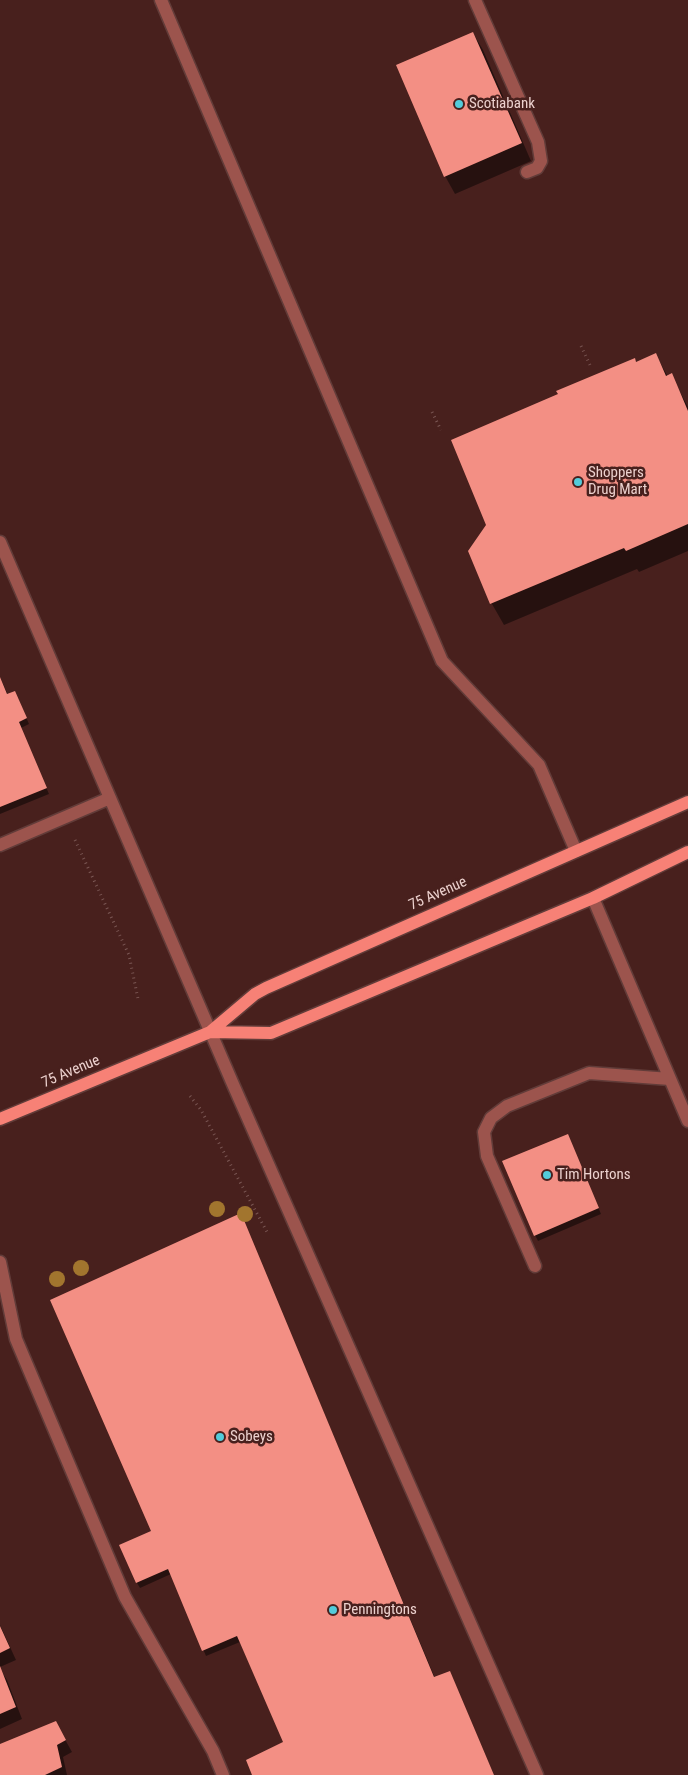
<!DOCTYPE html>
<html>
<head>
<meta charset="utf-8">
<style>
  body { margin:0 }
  canvas { display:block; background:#48201d }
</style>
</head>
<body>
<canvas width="688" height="1775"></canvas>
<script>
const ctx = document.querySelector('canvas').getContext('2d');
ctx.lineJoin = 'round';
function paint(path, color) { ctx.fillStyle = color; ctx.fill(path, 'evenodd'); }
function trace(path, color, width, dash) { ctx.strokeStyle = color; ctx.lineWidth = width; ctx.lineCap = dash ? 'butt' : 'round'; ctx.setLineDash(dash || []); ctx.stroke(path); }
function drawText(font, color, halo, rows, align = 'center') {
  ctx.font = font + ' "Roboto Condensed",sans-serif'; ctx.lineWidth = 5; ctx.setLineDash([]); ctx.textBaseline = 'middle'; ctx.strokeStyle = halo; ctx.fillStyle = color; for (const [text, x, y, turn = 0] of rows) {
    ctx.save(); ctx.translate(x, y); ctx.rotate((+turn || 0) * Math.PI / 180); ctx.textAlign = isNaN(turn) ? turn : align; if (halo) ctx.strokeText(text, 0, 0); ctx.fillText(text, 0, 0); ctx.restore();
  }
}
paint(new Path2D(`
  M473,33L483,50L531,161L455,194L445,176L397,66Z
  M656,355L668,377L671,375L688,407V551L639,572L637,569L504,625L492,604L470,551L636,363Z
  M0,677L8,695L18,698L29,724L21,728L49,794L0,814Z
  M570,1141L601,1214L538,1241L535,1235Z
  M243,1220L435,1678L450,1672L494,1775H253L284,1743L240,1642L206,1656L171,1574L140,1588L137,1583Z
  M0,1625L16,1660L0,1667Z
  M0,1669L7,1680L22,1719L0,1729Z
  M62,1734L72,1752L63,1757L67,1775H0V1745Z`), '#0007');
paint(new Path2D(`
  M473,32L522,143L444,177L396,65Z
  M656,353L666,376L672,373L688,411V524L626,551L624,548L490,604L468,551L486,525L451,440L558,394L556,391L635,358L636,362Z
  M0,677L7,694L15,691L27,718L19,722L47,788L0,807Z
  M568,1134L599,1208L534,1236L502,1161Z
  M241,1213L434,1677L450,1671L494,1775H252L246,1760L283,1742L237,1636L202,1651L168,1569L136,1583L119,1545L151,1531L50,1300Z
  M0,1626L10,1648L0,1653Z
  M0,1666L16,1707L0,1714Z
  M56,1721L66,1740L57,1745L62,1767L45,1775H0V1744Z`), '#f38f84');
const minor = new Path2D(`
  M161,0L442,661L539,765L576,851
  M475,0L538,142L541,161L537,168L527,172
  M0,542L232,1082L537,1775
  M0,845L110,798
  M593,898L688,1121
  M0,1262L16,1339L125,1597L213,1751L223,1775
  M535,1266L487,1156L484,1132L491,1118L507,1106L589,1073L670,1079`);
const major = new Path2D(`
  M210,1032L271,1033L593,898L688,852
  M0,1119L210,1032L255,994L266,988L688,802`);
trace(minor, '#623c39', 15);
trace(major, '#623c39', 15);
trace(new Path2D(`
  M581,346L590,365
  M432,412L441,430
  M75,840L129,955L138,999
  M190,1096L201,1110L267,1232`), '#7a5653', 3, [1, 4]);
trace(minor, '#9c544d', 12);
trace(major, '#f78176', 12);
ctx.fillStyle = '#a2752e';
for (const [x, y] of [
  [217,1209],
  [245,1214],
  [81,1268],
  [57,1279]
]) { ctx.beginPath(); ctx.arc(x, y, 8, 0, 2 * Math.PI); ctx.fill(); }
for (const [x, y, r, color] of [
  [459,104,5,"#53cbda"],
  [578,482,5,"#53cbda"],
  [547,1175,5,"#53cbda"],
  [220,1437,5,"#53cbda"],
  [333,1610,5,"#53cbda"]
]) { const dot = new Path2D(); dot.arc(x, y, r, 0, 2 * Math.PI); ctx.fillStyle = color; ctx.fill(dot); trace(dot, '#48201d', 2); }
drawText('15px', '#ecd1ce', '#48201d', [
  ["Scotiabank",469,104],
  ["Shoppers",588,473],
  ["Drug Mart",588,490],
  ["Tim Hortons",557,1175],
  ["Sobeys",230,1437],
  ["Penningtons",343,1610]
], 'left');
drawText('15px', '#ecd1ce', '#48201d', [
  ["75 Avenue",438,894,-24],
  ["75 Avenue",71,1072,-23]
]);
</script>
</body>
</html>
